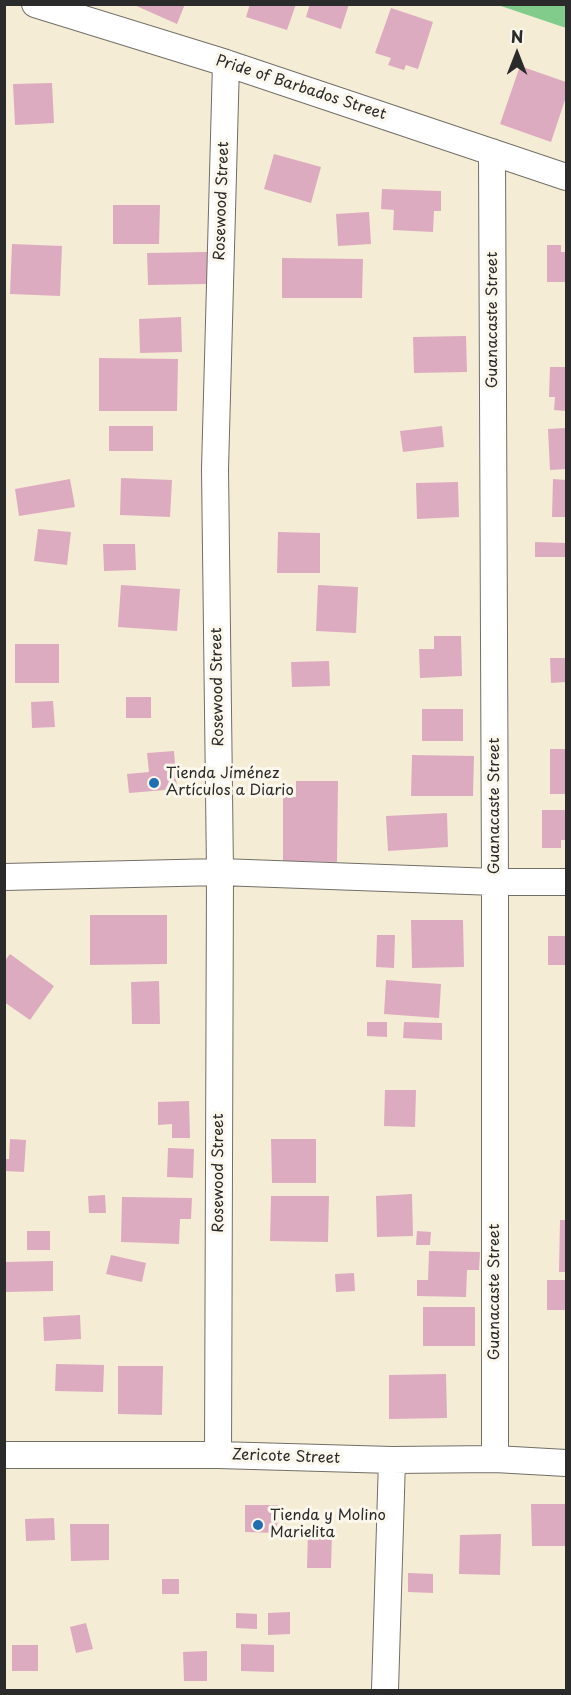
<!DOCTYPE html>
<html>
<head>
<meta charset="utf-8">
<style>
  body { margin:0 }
  #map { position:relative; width:571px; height:1695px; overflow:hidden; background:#f5ecd6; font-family:"Playpen Sans",sans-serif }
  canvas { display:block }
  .frame { position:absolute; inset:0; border:6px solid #2b2b2b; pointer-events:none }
  .north { position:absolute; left:487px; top:24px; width:60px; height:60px; -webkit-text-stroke:4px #fbf7ec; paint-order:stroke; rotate:0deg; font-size:16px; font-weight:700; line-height:24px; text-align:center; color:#2b2b2b }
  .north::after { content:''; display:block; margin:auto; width:21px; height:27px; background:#2b2b2b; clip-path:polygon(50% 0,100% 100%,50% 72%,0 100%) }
</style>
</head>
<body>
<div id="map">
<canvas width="571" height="1695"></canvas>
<div class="frame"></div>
<div class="north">N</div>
</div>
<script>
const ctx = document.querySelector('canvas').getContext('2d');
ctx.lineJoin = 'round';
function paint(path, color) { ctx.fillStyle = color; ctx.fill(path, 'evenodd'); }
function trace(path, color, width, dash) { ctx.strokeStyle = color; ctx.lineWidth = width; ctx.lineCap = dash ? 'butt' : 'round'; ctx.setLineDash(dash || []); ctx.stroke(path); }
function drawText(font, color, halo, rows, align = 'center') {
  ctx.font = font + ' "Playpen Sans",sans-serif'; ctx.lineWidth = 6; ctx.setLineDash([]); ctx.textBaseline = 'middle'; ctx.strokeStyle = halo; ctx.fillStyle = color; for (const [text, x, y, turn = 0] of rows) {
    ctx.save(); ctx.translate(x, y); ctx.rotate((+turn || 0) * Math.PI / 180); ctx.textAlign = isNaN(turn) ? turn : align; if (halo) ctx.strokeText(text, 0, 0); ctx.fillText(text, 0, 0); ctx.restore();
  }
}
paint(new Path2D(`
  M498,5H566V28Z`), '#81cc8a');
paint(new Path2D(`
  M132,4H185L177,24Z
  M250,4H296L287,30L246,17Z
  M310,4H349L341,29L306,17Z
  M391,8L433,22L418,69L406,65L404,70L388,65L391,58L375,53Z
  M520,66L566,82V97L551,142L500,124Z
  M52,83L54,123L15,125L13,84Z
  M274,154L321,167L311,203L264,189Z
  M382,189L441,191V211H434L433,232L393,230L394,210L381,209Z
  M113,205H160L159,244H113Z
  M369,212L371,244L338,246L336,214Z
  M12,244L62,246L60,296L10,294Z
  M547,245H561V252H566V282H547Z
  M207,252V284L148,285L147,253Z
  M282,258L363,259L362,298H282Z
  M181,317L182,352L140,353L139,319Z
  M466,336L467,372L414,373L413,337Z
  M99,358L178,359L177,411H99Z
  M550,367H566V411L554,410L555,397H549Z
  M109,426H153V451H109Z
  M442,426L444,447L403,452L400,431Z
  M566,428V469L550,470L548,429Z
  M121,478L172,480L170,517L120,515Z
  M70,479L75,507L19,516L15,489Z
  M553,479L566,480V517H552Z
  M458,482L459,517L417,519L416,483Z
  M38,529L71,532L67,565L34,561Z
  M278,532L320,533V573H277Z
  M535,542L566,543V557H535Z
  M103,544H135L136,570L104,571Z
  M121,585L180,589L177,631L118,627Z
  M318,585L358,587L356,633L316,631Z
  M434,636H461L462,676L420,678L419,649H434Z
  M15,644H59V683H15Z
  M550,658H566V682L551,683Z
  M329,661L330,686L292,687L291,662Z
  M126,697H151V718H126Z
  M53,701L55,727L32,728L31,702Z
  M422,709H463V741H422Z
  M550,749H566V794H550Z
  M174,751L177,789L129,793L127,774L149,772L147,753Z
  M412,755L474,756L473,796H411Z
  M296,781H338L337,862L283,861V797H296Z
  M542,810H566V840H561V848H542Z
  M447,813L448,847L388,851L386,816Z
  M90,915H167V964L90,965Z
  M411,920H463L464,967L412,968Z
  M377,935H395L394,968L376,967Z
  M548,936H566V965H548Z
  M10,954L54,986L30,1020L4,1002V962Z
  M386,980L441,984L439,1018L384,1014Z
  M159,981L160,1024H132L131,982Z
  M367,1022H387V1037L367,1036Z
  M404,1022L442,1023V1040L403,1038Z
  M385,1090H416L415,1127L384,1126Z
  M189,1101L190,1138H172V1124L158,1125V1102Z
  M10,1139L26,1140L24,1172L4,1171V1159H9Z
  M271,1139H316V1183H272Z
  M168,1148L194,1149L193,1178L167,1177Z
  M412,1194L413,1236L377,1237L376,1196Z
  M105,1195L106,1213H89L88,1196Z
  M271,1196H329L328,1242L270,1241Z
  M122,1197L192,1198L191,1219H180L179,1244L121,1242Z
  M560,1220H566V1272H559Z
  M27,1231H50V1250H27Z
  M417,1231L431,1232L430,1245H416Z
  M429,1251L480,1252L479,1270H467L466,1297L417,1296V1280H428Z
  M111,1255L146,1263L142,1282L106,1274Z
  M53,1261V1291L4,1292V1262Z
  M354,1273L355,1291L336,1292L335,1274Z
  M547,1280H566V1310H547Z
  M423,1307H475V1346H423Z
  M80,1315L81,1339L44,1341L43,1317Z
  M56,1364L104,1365L103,1392L55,1391Z
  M118,1366H163L162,1415L118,1414Z
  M446,1374L447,1418L389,1419V1375Z
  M531,1504H566V1546H532Z
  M245,1505H278L277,1533L245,1532Z
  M54,1518L55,1540L26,1541L25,1519Z
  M70,1524H109V1560L71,1561Z
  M308,1532H332L331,1568H307Z
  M501,1534L500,1575L459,1574L460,1535Z
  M408,1573L433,1574V1593L408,1592Z
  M162,1579H179V1594H162Z
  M290,1612V1634L268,1635V1613Z
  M236,1613L257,1614V1629L236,1628Z
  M86,1623L93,1649L76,1653L70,1627Z
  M241,1644L274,1645V1672L241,1671Z
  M12,1645H38V1671H12Z
  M207,1651V1681H184L183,1652Z`), '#ddabbf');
const street = new Path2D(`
  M35,4L226,63L566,177
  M492,152L495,882V1459
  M4,877L220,872L495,882H566
  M4,1455H218L392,1460L495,1459L566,1463
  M218,1455L220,872L215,469L226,63
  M385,1690L392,1460`);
trace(street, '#726f67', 28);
trace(street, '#fff', 26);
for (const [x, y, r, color] of [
  [154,783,6,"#1f6fb2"],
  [258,1525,6,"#1f6fb2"]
]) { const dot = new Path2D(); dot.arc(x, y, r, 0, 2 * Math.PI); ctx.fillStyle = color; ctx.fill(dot); trace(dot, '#fbf7ec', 2); }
drawText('15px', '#2b2b2b', '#fbf7ec', [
  ["Pride of Barbados Street",301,88,18],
  ["Rosewood Street",222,201,-88],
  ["Guanacaste Street",493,320,-90],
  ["Rosewood Street",218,687,-91],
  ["Guanacaste Street",495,806,-90],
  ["Rosewood Street",219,1173,-90],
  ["Guanacaste Street",495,1292,-90],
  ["Zericote Street",286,1457,2]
]);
drawText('15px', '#2b2b2b', '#fbf7ec', [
  ["Tienda Jiménez",166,774],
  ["Artículos a Diario",166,791],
  ["Tienda y Molino",270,1516],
  ["Marielita",270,1533]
], 'left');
</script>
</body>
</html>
